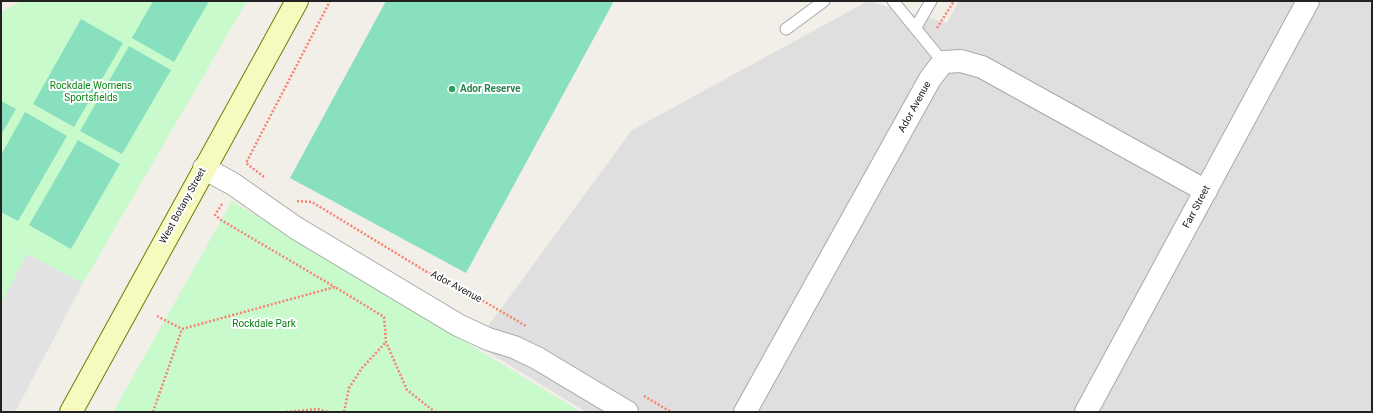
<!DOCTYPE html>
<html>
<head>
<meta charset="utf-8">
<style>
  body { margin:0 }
  #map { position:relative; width:1373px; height:413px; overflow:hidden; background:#f2efe9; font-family:Roboto,sans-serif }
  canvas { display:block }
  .frame { position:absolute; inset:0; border:2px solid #222; pointer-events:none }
</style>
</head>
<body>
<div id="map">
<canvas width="1373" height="413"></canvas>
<div class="frame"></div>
</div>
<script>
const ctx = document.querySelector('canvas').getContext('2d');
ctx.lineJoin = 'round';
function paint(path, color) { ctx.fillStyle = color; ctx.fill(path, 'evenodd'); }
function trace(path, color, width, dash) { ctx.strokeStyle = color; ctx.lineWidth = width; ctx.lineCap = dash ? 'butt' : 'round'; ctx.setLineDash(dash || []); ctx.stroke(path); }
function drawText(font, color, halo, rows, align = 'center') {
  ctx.font = font + ' Roboto,sans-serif'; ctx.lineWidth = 4; ctx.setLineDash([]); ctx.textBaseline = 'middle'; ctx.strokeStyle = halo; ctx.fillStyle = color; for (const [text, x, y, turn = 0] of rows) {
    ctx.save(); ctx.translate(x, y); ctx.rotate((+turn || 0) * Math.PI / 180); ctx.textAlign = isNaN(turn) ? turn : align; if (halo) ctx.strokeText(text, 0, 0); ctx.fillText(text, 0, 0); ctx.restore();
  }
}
paint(new Path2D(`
  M868,1L947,23L959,1H1372V412H586L475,344L632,130Z`), '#e0dfdf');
paint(new Path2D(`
  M22,1H247L83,283L15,412H1V12Z
  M232,201L581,412H113Z`), '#c8facc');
paint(new Path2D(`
  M153,1H209L174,62L132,38Z
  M386,1H614L466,273L290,178Z
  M81,19L123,43L74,127L33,104Z
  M129,46L171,70L122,154L80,131Z
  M1,101L16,109L1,135Z
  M25,112L67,136L18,221L1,212V155Z
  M78,140L120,164L71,249L29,225Z`), '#88e0be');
paint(new Path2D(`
  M27,254L83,283L15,412H1V304Z`), '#e2e2e2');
const service = new Path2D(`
  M893,1L943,62
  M916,27L931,1
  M786,29L824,1`);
const minor = new Path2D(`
  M204,168L233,184L296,228L458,325L488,339L514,347L537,358L627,412
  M745,412L930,79L943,62L961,61L982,67L1206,191
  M1086,412L1308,1`);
const secondary = new Path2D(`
  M71,412L297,1`);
trace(service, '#a9a9a9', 13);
trace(minor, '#a9a9a9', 24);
trace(secondary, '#707d05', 24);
trace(new Path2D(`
  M937,28L954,1
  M264,177L246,163L330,1
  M297,201L312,202L427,272L468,292L526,326
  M222,204L215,215L221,220L335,287
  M157,316L182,329
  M644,396L671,412
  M153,412L182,329L335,287L384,317L386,342L407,390L435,412
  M286,412L318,409L328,412
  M344,412L349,388L362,368L386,342`), '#fa8072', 2.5, [2, 2]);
trace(service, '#fff', 11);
trace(minor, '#fff', 22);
trace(secondary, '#f7fabf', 22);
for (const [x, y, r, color] of [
  [452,89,4,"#2e9e5b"]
]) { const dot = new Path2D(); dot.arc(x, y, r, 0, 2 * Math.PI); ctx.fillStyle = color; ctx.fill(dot); trace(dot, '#fff', 1.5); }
drawText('10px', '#0c8416', '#fff', [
  ["Rockdale Womens",91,86],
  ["Sportsfields",91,98],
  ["Rockdale Park",264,324]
]);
drawText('bold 10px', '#27864d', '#fff', [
  ["Ador Reserve",460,89]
], 'left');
drawText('10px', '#222', '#fff', [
  ["Ador Avenue",915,107,-61],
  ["West Botany Street",183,206,-61],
  ["Farr Street",1197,207,-62],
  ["Ador Avenue",456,287,28]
]);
</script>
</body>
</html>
